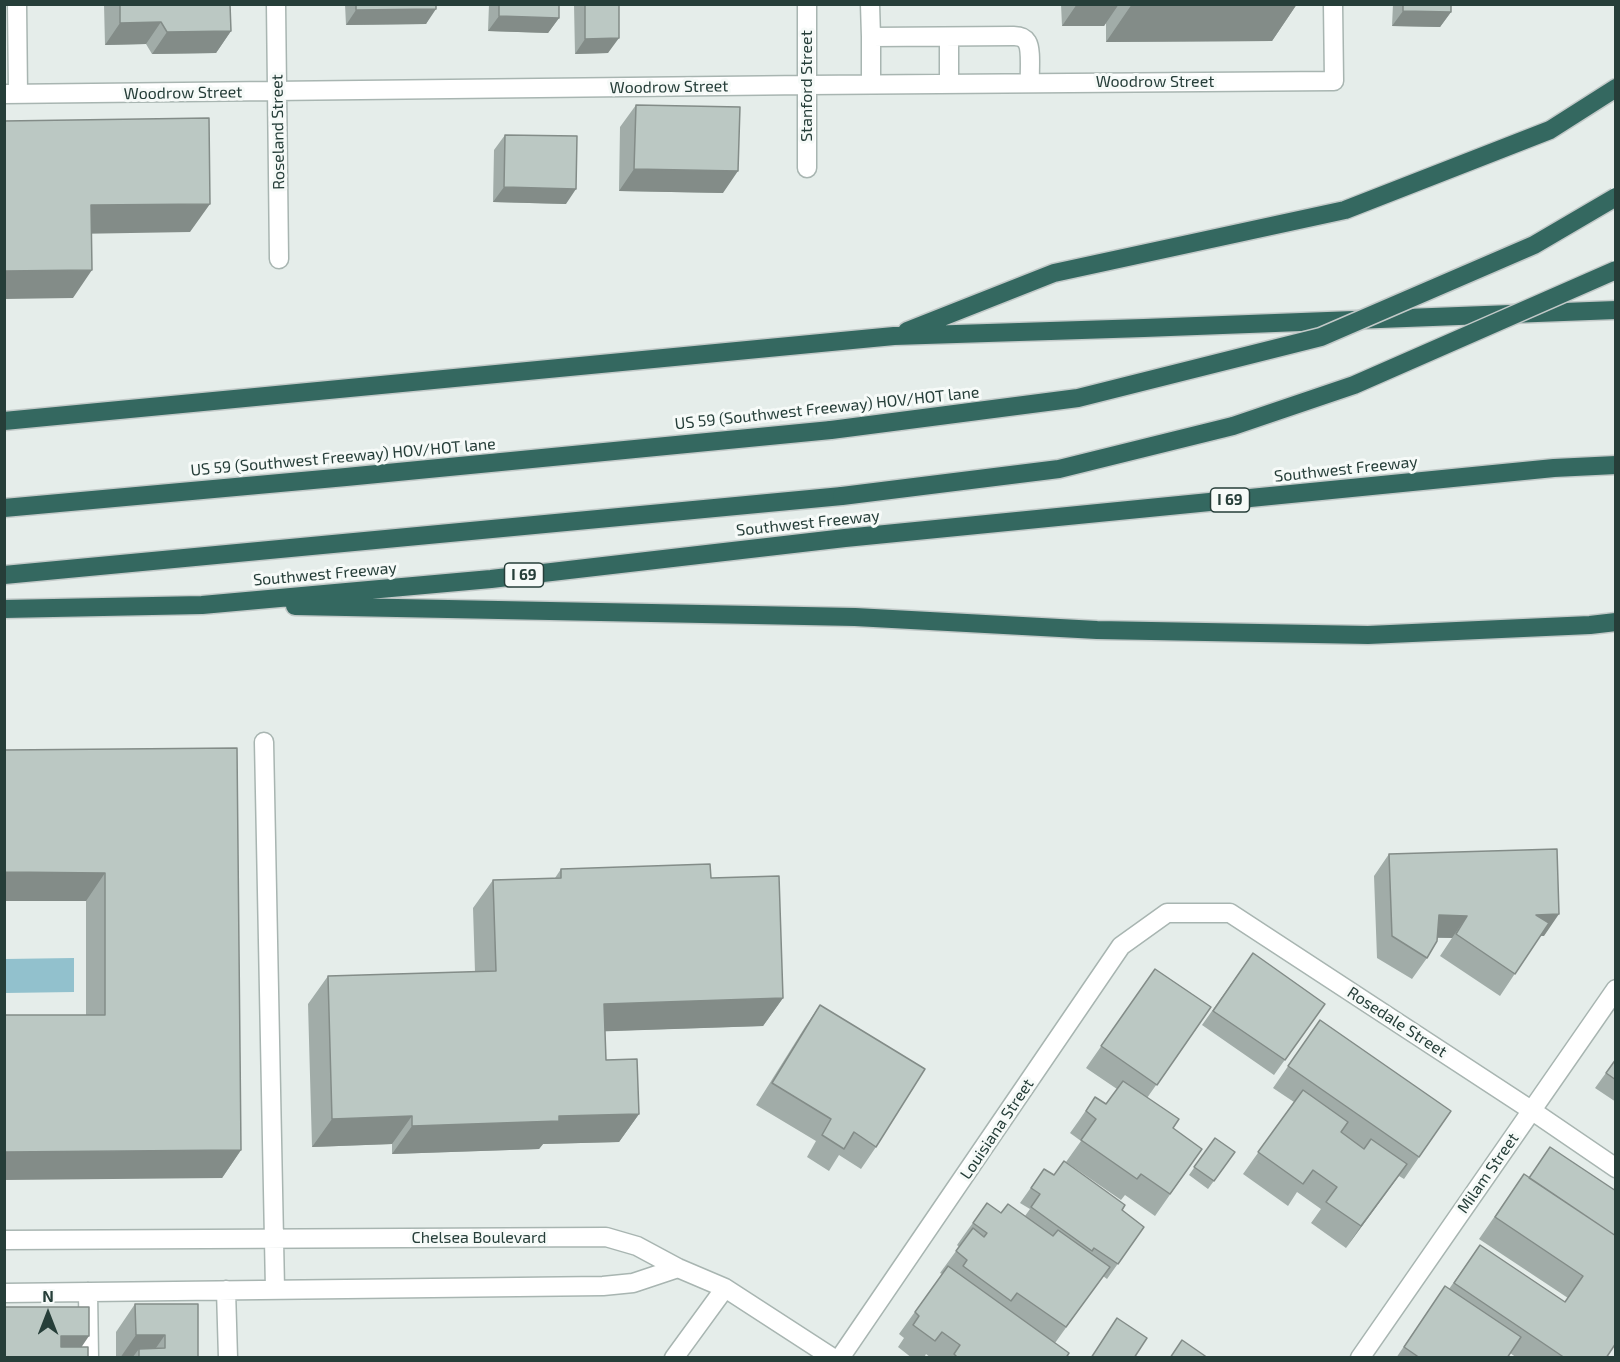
<!DOCTYPE html>
<html>
<head>
<meta charset="utf-8">
<style>
  body { margin:0 }
  #map { position:relative; width:1620px; height:1362px; overflow:hidden; background:#e5edea; font-family:"Exo 2",sans-serif }
  canvas { display:block }
  .frame { position:absolute; inset:0; border:6px solid #263e39; pointer-events:none }
  .north { position:absolute; left:18px; top:1284px; width:60px; height:60px; -webkit-text-stroke:4px #f6faf8; paint-order:stroke; rotate:0deg; font-size:16px; font-weight:700; line-height:24px; text-align:center; color:#263e39 }
  .north::after { content:''; display:block; margin:auto; width:21px; height:27px; background:#263e39; clip-path:polygon(50% 0,100% 100%,50% 72%,0 100%) }
</style>
</head>
<body>
<div id="map">
<canvas width="1620" height="1362"></canvas>
<div class="frame"></div>
<div class="north">N</div>
</div>
<script>
const ctx = document.querySelector('canvas').getContext('2d');
ctx.lineJoin = 'round';
function paint(path, color) { ctx.fillStyle = color; ctx.fill(path, 'evenodd'); }
function trace(path, color, width, dash) { ctx.strokeStyle = color; ctx.lineWidth = width; ctx.lineCap = dash ? 'butt' : 'round'; ctx.setLineDash(dash || []); ctx.stroke(path); }
function drawText(font, color, halo, rows, align = 'center') {
  ctx.font = font + ' "Exo 2",sans-serif'; ctx.lineWidth = 6; ctx.setLineDash([]); ctx.textBaseline = 'middle'; ctx.strokeStyle = halo; ctx.fillStyle = color; for (const [text, x, y, turn = 0] of rows) {
    ctx.save(); ctx.translate(x, y); ctx.rotate((+turn || 0) * Math.PI / 180); ctx.textAlign = isNaN(turn) ? turn : align; if (halo) ctx.strokeText(text, 0, 0); ctx.fillText(text, 0, 0); ctx.restore();
  }
}
paint(new Path2D(`
  M74,958V992L5,993V959Z`), '#92c1cd');
const minor = new Path2D(`
  M17,4L18,94
  M276,4L279,259
  M807,4V168
  M870,4L871,37L1014,36C1019,36 1024,37 1027,42C1032,50 1029,73 1030,83
  M871,37V84
  M949,37V84
  M4,94L807,85L1334,81L1333,4
  M264,742L275,1289
  M4,1240L606,1237L637,1246L678,1268L725,1288L833,1358
  M226,1290L228,1358
  M88,1292L89,1358
  M4,1293L603,1286L633,1283L678,1268
  M674,1358L725,1288
  M840,1358L1121,946L1167,913H1230L1531,1110L1616,1168
  M1360,1358L1616,989`);
const highway = new Path2D(`
  M907,331L1054,273L1345,210L1550,130L1616,88
  M4,421L894,336L1144,328L1616,310
  M4,508L346,477L831,430
  M4,575L842,496
  M295,606L855,617L1097,630L1368,635L1590,625L1616,622
  M4,609L202,605L491,579L845,538L1554,468L1616,465`);
trace(minor, '#a8b5b1', 21);
trace(highway, '#c2c9c8', 21);
trace(minor, '#fff', 18);
trace(highway, '#346860', 18);
const highwayBridge = new Path2D(`
  M831,430L1078,398L1321,337L1534,245L1616,197
  M842,496L1059,469L1233,426L1354,385L1616,270`);
trace(highwayBridge, '#c2c9c8', 21, []);
trace(highwayBridge, '#346860', 18);
paint(new Path2D(`
  M104,4H230L231,31L216,53L152,54L146,44L105,45Z
  M345,4H436L426,24L346,25Z
  M489,4H559V18L548,33L488,31Z
  M574,4H619L608,53L575,54Z
  M1061,4H1297L1272,41L1106,42V23L1104,26H1062Z
  M1393,4H1451V12L1440,27L1392,26Z
  M636,105L723,193L619,191L620,127Z
  M505,135L566,204L493,202L494,150Z
  M237,748L241,1150L222,1178L86,1015V901H4V750Z
  M1389,854L1544,936H1540L1500,996L1440,956L1452,938H1437L1427,958L1412,979L1377,958L1374,876Z
  M561,869L711,878L783,998L763,1026L605,1031L606,1060L639,1114L619,1142L543,1144L539,1149L392,1154V1144L312,1147L308,1004L328,976L475,972L473,908L493,880L555,878Z
  M1253,953L1325,1004L1274,1075L1202,1025Z
  M1155,969L1211,1007L1147,1098L1173,1128L1202,1149L1155,1216L1125,1195L1121,1200L1066,1162L1081,1141L1070,1133L1080,1119L1095,1097L1106,1104L1117,1089L1086,1068Z
  M820,1005L876,1147L861,1169L839,1155L829,1171L807,1157L816,1141L756,1105L805,1027Z
  M1320,1020L1451,1111L1404,1179L1399,1176L1346,1248L1311,1223L1321,1209L1297,1192L1288,1206L1243,1174L1294,1102L1273,1088Z
  M1616,1059V1102L1595,1088Z
  M1215,1138L1235,1152L1208,1189L1189,1175Z
  M1550,1147L1606,1358H1517L1510,1353L1507,1358H1396L1445,1286L1449,1289L1480,1245L1565,1302L1568,1298L1479,1239L1524,1174L1529,1178Z
  M1044,1169L1054,1175L1122,1210L1144,1227L1107,1279L1103,1276L1055,1343L1067,1358H931L926,1354L924,1358H912L898,1347L904,1338L899,1334L942,1274L940,1273L959,1247L957,1245L987,1203L1001,1213L1025,1216L1030,1209L1020,1203Z
  M135,1304L198,1358H116V1332Z`), '#a1aca8');
paint(new Path2D(`
  M1077,4H1119L1104,26H1062Z
  M1132,4H1297L1272,41L1106,42Z
  M436,9L426,24L346,25L356,10Z
  M1403,11L1451,12L1440,27L1392,26Z
  M499,16L559,18L548,33L488,31Z
  M161,22L146,44L105,45L120,23Z
  M231,31L216,53L152,54L167,32Z
  M619,38L608,53L575,54L585,39Z
  M634,169L738,171L723,193L619,191Z
  M504,187L576,189L566,204L493,202Z
  M210,204L190,232L72,234L91,205Z
  M92,270L73,298L4,299V271Z
  M4,872L105,873L86,901H4Z
  M1559,914L1544,936H1521L1536,915Z
  M1439,915L1467,916L1452,938L1424,937Z
  M783,998L763,1026L585,1032L604,1004Z
  M639,1114L619,1142L543,1144L539,1149L392,1154L412,1126L559,1116Z
  M412,1116L392,1144L312,1147L332,1119Z
  M241,1150L222,1178L4,1180V1152Z
  M1407,1164L1391,1186L1346,1248L1361,1226Z
  M136,1335H165L149,1358L139,1349L132,1358H120Z
  M61,1336H89L74,1358H46Z`), '#838c88');
const building = new Path2D(`
  M120,4H230L231,31L167,32L161,22L120,23Z
  M356,4H436V9L356,10Z
  M499,4H559V18L499,16Z
  M585,4H619V38L585,39Z
  M1403,4H1451V12L1403,11Z
  M636,105L740,107L738,171L634,169Z
  M209,118L210,204L91,205L92,270L4,271V121Z
  M505,135L577,136L576,189L504,187Z
  M237,748L241,1150L4,1152V1015H105V873L4,872V750Z
  M1557,849L1559,914L1536,915L1549,923L1515,974L1456,934L1467,916L1439,915L1437,941L1427,958L1392,936L1389,854Z
  M710,864L711,878L779,876L783,998L604,1004L606,1060L637,1059L639,1114L559,1116V1121L412,1126V1116L332,1119L328,976L496,971L493,880L561,878V869Z
  M1253,953L1325,1004L1285,1060L1213,1011Z
  M1155,969L1211,1007L1157,1085L1101,1046Z
  M820,1005L925,1069L876,1147L854,1132L844,1149L822,1135L831,1119L772,1083Z
  M1320,1020L1451,1111L1419,1157L1288,1066Z
  M1616,1059V1080L1606,1073Z
  M1123,1081L1179,1119L1173,1128L1202,1149L1170,1194L1141,1174L1137,1179L1081,1140L1096,1119L1086,1111L1095,1097L1106,1104Z
  M1303,1090L1348,1122L1341,1132L1364,1149L1371,1139L1407,1164L1361,1226L1326,1202L1337,1187L1313,1170L1303,1184L1258,1152Z
  M1215,1138L1235,1152L1214,1181L1194,1167Z
  M1550,1147L1616,1191V1236L1529,1178Z
  M1064,1161L1125,1205L1122,1210L1144,1227L1118,1264L1094,1248L1092,1251L1031,1207L1040,1194L1031,1188L1044,1169L1054,1175Z
  M1524,1174L1616,1236V1343L1606,1358H1565L1454,1283L1480,1245L1565,1302L1583,1276L1495,1217Z
  M987,1203L1001,1213L1008,1204L1053,1236L1058,1230L1110,1267L1066,1327L1017,1293L1011,1301L963,1266L967,1260L956,1251L973,1228L984,1237L987,1233L973,1223Z
  M948,1266L1069,1353L1066,1358H958L954,1354L960,1345L942,1332L935,1341L913,1325L919,1316L915,1312Z
  M1445,1286L1521,1337L1507,1358H1420L1404,1347Z
  M135,1304H198V1358H139V1349L165,1348V1335H136Z
  M4,1307H89V1336H61V1347H88V1358H4Z
  M1117,1318L1147,1338L1134,1358H1091Z
  M1182,1340L1208,1358H1170Z`);
paint(building, '#bbc8c3');
trace(building, '#838c88', 1.5);
for (const [x, y, w] of [
  [1230,500,39],
  [524,575,39]
]) { const box = new Path2D(); box.roundRect(x - w / 2, y - 12, w, 24, 4.5); ctx.fillStyle = '#f6faf8'; ctx.fill(box); trace(box, '#263e39', 1.5); }
drawText('bold 15px', '#263e39', null, [
  ["I 69",1230,500],
  ["I 69",524,575]
]);
drawText('16px', '#263e39', '#f6faf8', [
  ["Woodrow Street",1155,82],
  ["Stanford Street",807,86,-90],
  ["Woodrow Street",669,87,-1],
  ["Woodrow Street",183,93,-1],
  ["Roseland Street",278,132,-91],
  ["US 59 (Southwest Freeway) HOV/HOT lane",827,408,-6],
  ["US 59 (Southwest Freeway) HOV/HOT lane",343,457,-5],
  ["Southwest Freeway",1346,469,-6],
  ["Southwest Freeway",808,523,-6],
  ["Southwest Freeway",325,574,-5],
  ["Rosedale Street",1397,1022,33],
  ["Louisiana Street",997,1129,-56],
  ["Milam Street",1488,1173,-55],
  ["Chelsea Boulevard",479,1238]
]);
</script>
</body>
</html>
